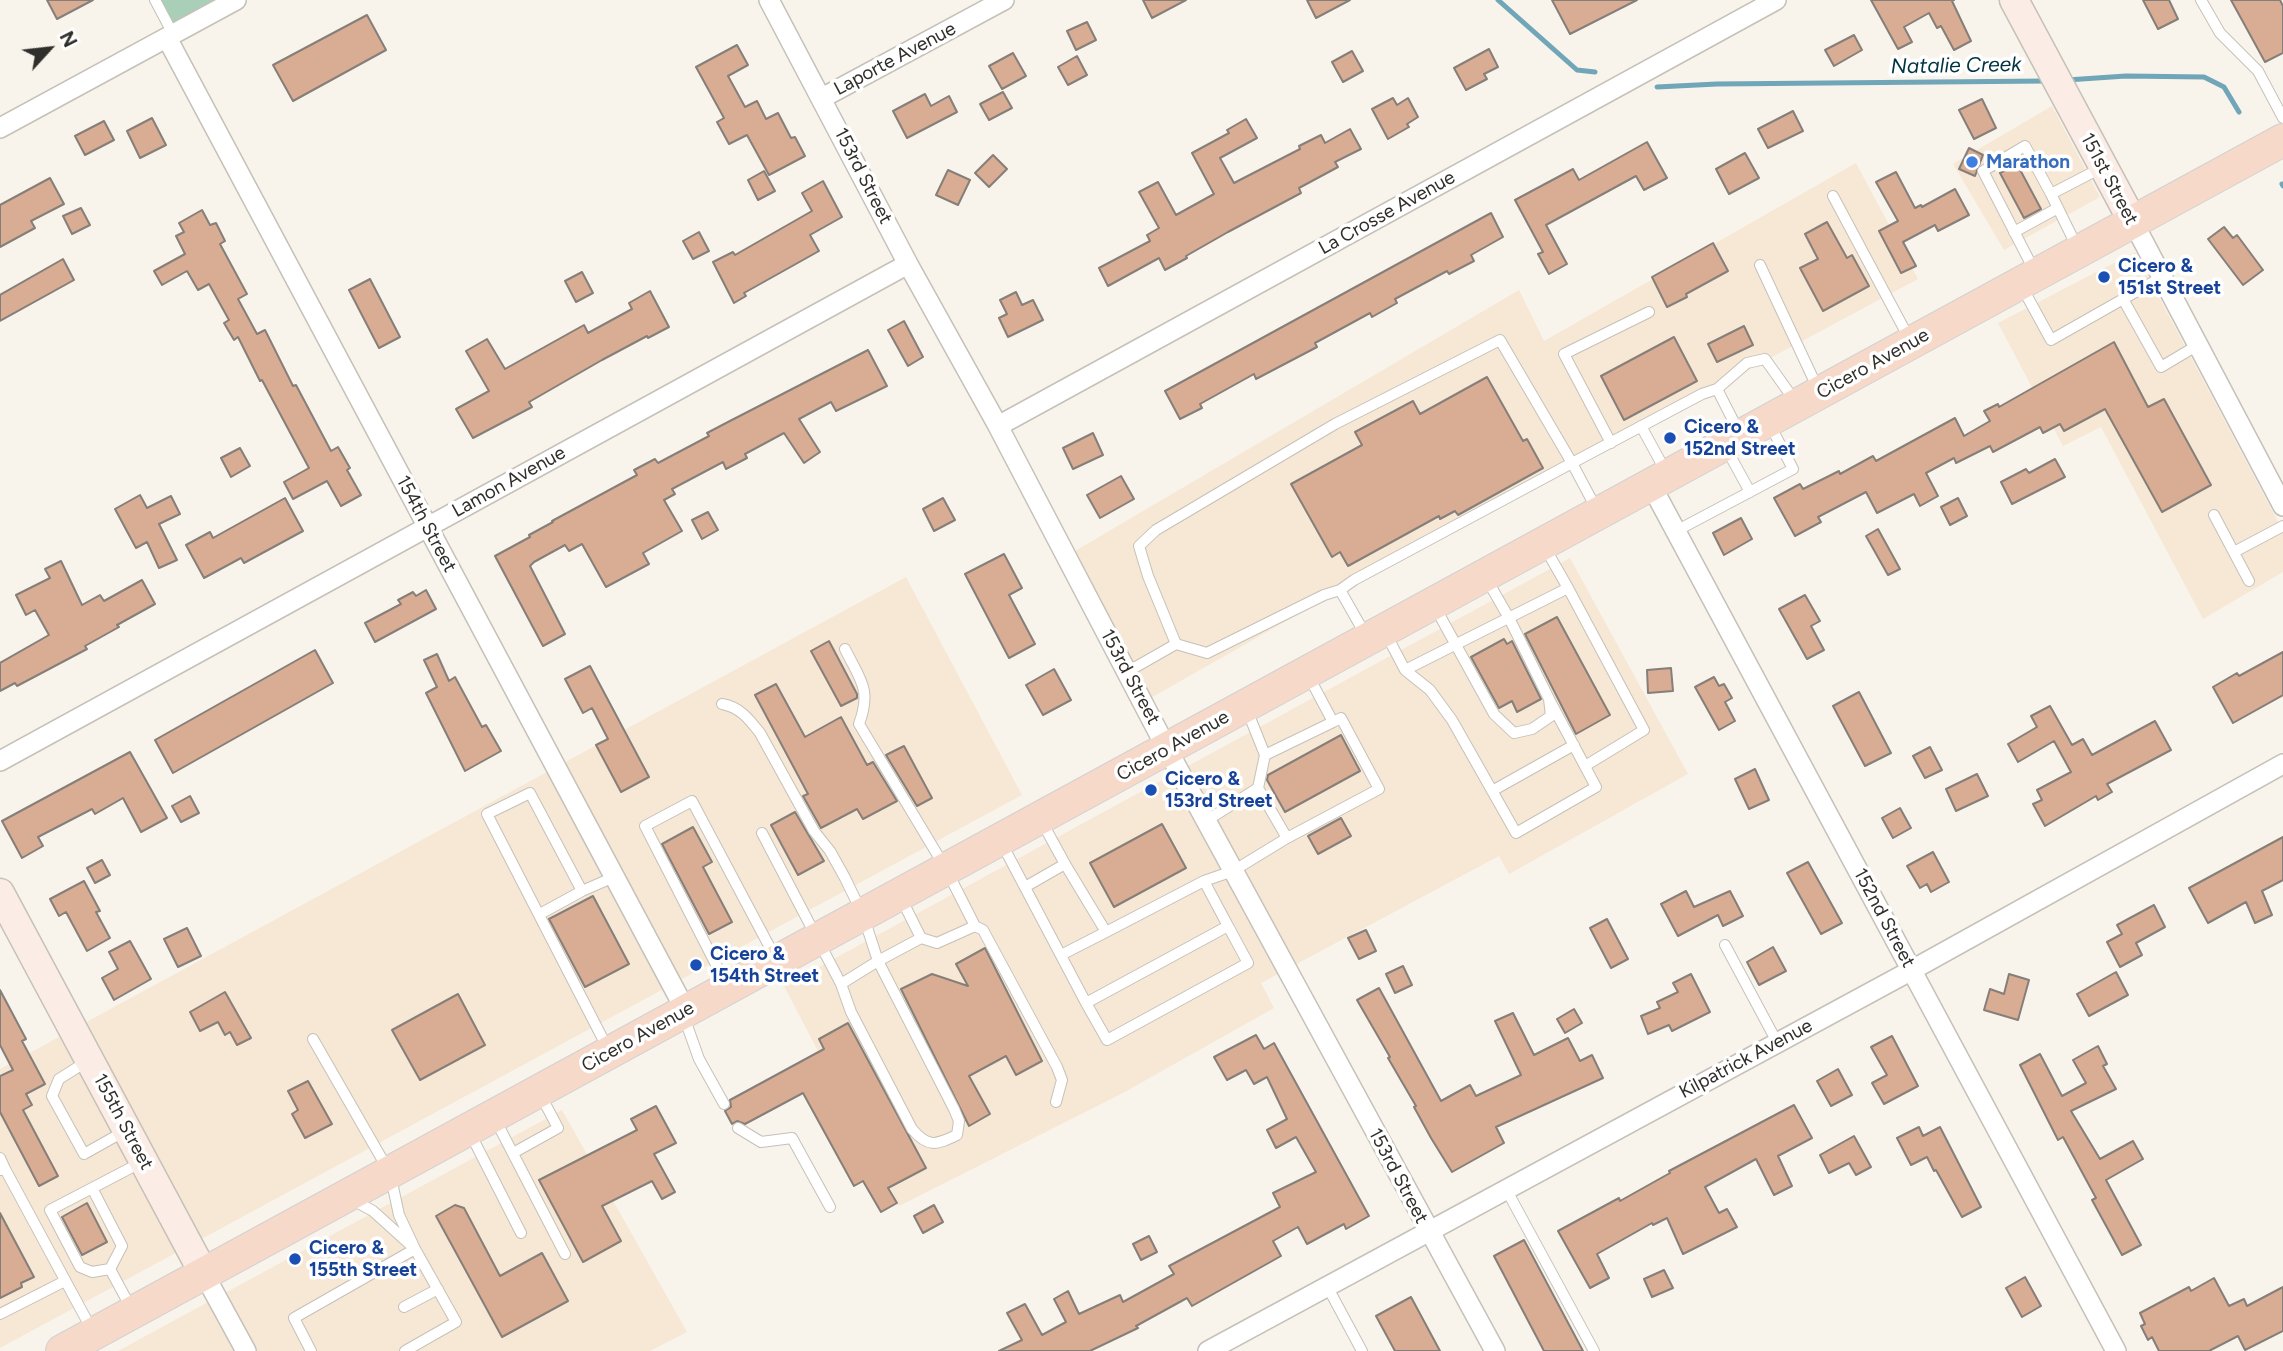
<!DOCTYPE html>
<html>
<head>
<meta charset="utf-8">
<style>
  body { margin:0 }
  #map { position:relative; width:2283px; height:1351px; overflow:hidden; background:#f8f4eb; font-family:Figtree,sans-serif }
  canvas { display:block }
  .north { position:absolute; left:14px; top:14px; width:70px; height:70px; -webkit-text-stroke:5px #fff; paint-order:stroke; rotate:63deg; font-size:19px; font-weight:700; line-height:28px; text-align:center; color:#302f2b }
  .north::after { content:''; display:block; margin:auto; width:24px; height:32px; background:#302f2b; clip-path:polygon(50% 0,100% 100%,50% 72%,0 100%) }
</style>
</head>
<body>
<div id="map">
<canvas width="2283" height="1351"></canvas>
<div class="north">N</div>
</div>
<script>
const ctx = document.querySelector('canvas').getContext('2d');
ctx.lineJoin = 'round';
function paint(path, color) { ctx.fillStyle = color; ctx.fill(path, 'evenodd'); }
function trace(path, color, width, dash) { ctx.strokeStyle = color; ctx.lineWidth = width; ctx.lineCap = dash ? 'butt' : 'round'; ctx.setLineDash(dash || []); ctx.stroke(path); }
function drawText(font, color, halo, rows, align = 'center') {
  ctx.font = font + ' Figtree,sans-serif'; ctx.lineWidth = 7; ctx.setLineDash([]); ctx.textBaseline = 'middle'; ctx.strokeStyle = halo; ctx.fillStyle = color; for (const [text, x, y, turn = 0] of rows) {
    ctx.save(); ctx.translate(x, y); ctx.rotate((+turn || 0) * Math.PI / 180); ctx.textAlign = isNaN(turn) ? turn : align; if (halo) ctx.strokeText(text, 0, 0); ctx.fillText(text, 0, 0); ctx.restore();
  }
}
paint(new Path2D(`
  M2052,106L2100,197L2004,250L1953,164Z
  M1856,163L1918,279L1399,557L1133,708L1058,561L1519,290L1544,341Z
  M2135,252L2283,531V572L2203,619L2101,427L2063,446L1998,323Z
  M1570,558L1688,774L1509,874L1499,856L1261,983L1274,1008L1121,1094L899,1206L784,986Z
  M906,577L1022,795L0,1348V1069Z
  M562,1110L687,1332L650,1351H118Z`), '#f6e8d5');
paint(new Path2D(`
  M153,0H222L169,29Z`), '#a9cfb9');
trace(new Path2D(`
  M1498,0L1577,70L1595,72
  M2067,80L2126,76L2204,77L2224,87L2239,112
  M1657,87L1717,84L2046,81
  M2282,184L2283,186`), '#70a6b8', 5);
const building = new Path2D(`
  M47,0H93L57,19Z
  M1143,0H1186L1152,18Z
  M1307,0H1350L1316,18Z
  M1552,0H1637L1570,34Z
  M1871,0H1954L1952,1L1971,41L1954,50L1941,26L1937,28L1929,13L1904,27L1912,42L1898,49Z
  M2143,0H2169L2178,19L2158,29Z
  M2231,0H2280L2283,6V53L2265,62Z
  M367,15L386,50L293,101L273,65Z
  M1087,22L1096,40L1076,50L1067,31Z
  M1854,35L1862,50L1834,66L1825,50Z
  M737,45L748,65L728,76L745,107L757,101L766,119L778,113L791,138L795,137L805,156L769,175L747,135L729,144L717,122L724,118L696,67Z
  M1489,49L1498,67L1484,74L1487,79L1466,90L1454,68Z
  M1352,51L1363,71L1343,82L1332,62Z
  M1013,53L1026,76L1002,89L989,66Z
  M1077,56L1087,75L1068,85L1058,67Z
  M1003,92L1012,108L989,120L980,104Z
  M925,94L931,106L949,96L957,112L907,138L893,111Z
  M1393,98L1397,105L1408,98L1418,117L1407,124L1409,127L1388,139L1372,109Z
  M1982,99L1996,128L1974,139L1959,110Z
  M1793,111L1803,131L1768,148L1758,129Z
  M152,118L166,145L140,158L127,131Z
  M1246,119L1257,138L1220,158L1234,183L1300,149L1299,146L1321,135L1325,143L1350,129L1361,149L1335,162L1338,167L1299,188L1301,193L1228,232L1186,256L1187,258L1165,270L1159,258L1108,286L1099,268L1150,241L1147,235L1159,228L1139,192L1158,182L1176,215L1214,194L1192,153L1229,133L1227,130Z
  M104,121L114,140L85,155L75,136Z
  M1647,142L1667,178L1644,190L1636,176L1546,225L1567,264L1549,274L1538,254L1543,252L1515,200L1573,169L1579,180Z
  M1969,148L1983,155L1975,176L1959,169Z
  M1745,153L1759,178L1729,194L1716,169Z
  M993,155L1007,169L989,187L975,173Z
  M2017,164L2041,209L2024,218L2000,173Z
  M948,170L970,180L958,205L936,195Z
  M764,171L775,191L758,200L748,180Z
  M1896,172L1915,208L1921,205L1922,207L1955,189L1969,215L1938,231L1935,225L1903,242L1916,266L1901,273L1879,231L1898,221L1876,182Z
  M50,178L64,204L31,221L35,228L0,247V205Z
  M823,181L842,217L810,235L819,251L744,293L746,296L734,303L713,262L733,252L735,255L812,211L802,193Z
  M81,208L90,225L72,234L63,216Z
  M202,210L210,225L216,223L225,241L220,244L247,294L238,299L257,334L265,330L293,386L296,385L331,451L338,447L350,468L347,470L361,495L341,506L327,481L293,499L284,482L309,468L262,380L260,381L238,337L234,340L224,323L229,320L209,284L198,290L187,271L162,285L154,271L185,254L176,236L184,232L179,223Z
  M1491,213L1503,237L1471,255L1474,261L1449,274L1447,271L1395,299L1397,303L1372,317L1370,313L1315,343L1317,347L1256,379L1254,374L1200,404L1202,408L1180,419L1165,391Z
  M1827,222L1847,258L1852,255L1869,286L1823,311L1800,268L1818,259L1805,234Z
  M2224,227L2233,238L2237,235L2263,270L2243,285L2208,239Z
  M699,232L709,251L693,259L683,241Z
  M1713,243L1728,271L1686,294L1687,297L1667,307L1652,277Z
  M63,259L74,280L0,321V295Z
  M582,272L593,293L576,302L565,281Z
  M370,279L400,337L379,348L349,290Z
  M650,291L669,327L648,338L647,336L602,360L529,402L532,407L473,438L456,409L489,391L466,351L487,339L505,369L584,325L588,333L632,309L629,303Z
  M1016,292L1022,305L1033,300L1043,320L1008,337L999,318L1007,314L1000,300Z
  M904,321L923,357L908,366L888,330Z
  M1744,326L1753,345L1717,362L1708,344Z
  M1674,337L1697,381L1624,420L1601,376Z
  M2114,342L2148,407L2164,399L2211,485L2162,512L2105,409L2064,431L2060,424L2043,433L2040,427L1993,452L1990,446L1956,463L1954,458L1926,473L1938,496L1920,506L1914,494L1877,513L1866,492L1818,517L1821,522L1795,536L1774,498L1800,484L1803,489L1839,471L1840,474L1873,456L1876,461L1955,418L1964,436L1990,421L1984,411L1998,404L1999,407Z
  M868,350L887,386L836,411L831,402L799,419L820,452L804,463L784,433L745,454L747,458L726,469L723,462L672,489L675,494L664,500L682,531L643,553L649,564L606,587L582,544L569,551L565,545L534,562L530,566L565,634L543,646L495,556L530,537L529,535L553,522L552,521L637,475L634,470L655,459L658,463L709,436L707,433L728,422Z
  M1487,377L1523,441L1527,439L1543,468L1458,515L1455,511L1440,519L1439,516L1348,566L1340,552L1332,557L1291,484L1362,445L1355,432L1413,401L1420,414Z
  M1093,433L1103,455L1073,469L1063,448Z
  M240,448L250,466L231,477L221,458Z
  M2055,459L2065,477L2012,504L2001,482L2026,469L2029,473Z
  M1121,476L1134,499L1100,518L1087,495Z
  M140,495L147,508L171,496L180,514L159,524L177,560L159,568L147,542L136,548L115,509Z
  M285,498L303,531L244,563L241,558L204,578L186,545L210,532L213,538Z
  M943,498L955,520L934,531L923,509Z
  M1958,498L1967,516L1950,525L1941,507Z
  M708,512L718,530L702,539L692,520Z
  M1741,518L1752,539L1724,555L1713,533Z
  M1878,529L1900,569L1888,575L1866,536Z
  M1004,554L1022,588L1009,595L1035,644L1009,658L965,574Z
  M61,561L82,605L100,595L104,601L142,580L155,604L117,625L119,627L85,646L87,649L17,686L15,683L0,691V663L49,635L35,610L26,615L16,595L50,578L45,569Z
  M426,590L436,609L375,642L365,623L401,604L398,600L413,592L416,596Z
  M1805,595L1820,621L1811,626L1824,650L1807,659L1779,609Z
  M1557,617L1610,715L1576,734L1525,634Z
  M1504,639L1507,644L1512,641L1541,699L1517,712L1512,701L1499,708L1471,657Z
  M829,641L857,694V698L841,706L811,651Z
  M315,650L333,683L173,773L155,740Z
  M2283,652V695L2233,723L2213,687L2237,673L2239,676Z
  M437,654L449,681L455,677L482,727L486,725L501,751L465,771L426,693L437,687L424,660Z
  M590,666L649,777L621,792L596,745L608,739L592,708L583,713L565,679Z
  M1671,668L1673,691L1648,693L1647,670Z
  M1054,669L1071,700L1043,715L1026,685Z
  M1714,677L1719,686L1724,684L1732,698L1725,702L1735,721L1719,730L1695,687Z
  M776,684L805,737L841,717L867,765L873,762L897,801L863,819L857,809L821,828L803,796L808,794L755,695Z
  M1859,692L1891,753L1865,766L1833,706Z
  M2050,706L2072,745L2083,739L2092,755L2155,721L2171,750L2107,784L2112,792L2098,800L2096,796L2045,826L2033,804L2042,800L2037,790L2071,772L2054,741L2018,762L2008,744L2037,727L2031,716Z
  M1341,735L1360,771L1285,812L1267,780L1268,775Z
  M904,746L932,798L917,806L886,755Z
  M1930,747L1942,770L1925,778L1913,756Z
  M130,752L167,818L141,832L123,798L95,814L92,809L38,837L43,846L22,858L2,821Z
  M1755,769L1769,800L1749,809L1735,779Z
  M1977,774L1988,796L1956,811L1946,789Z
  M190,796L199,813L181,822L172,806Z
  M1900,808L1911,828L1893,838L1882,818Z
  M795,812L824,861L798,875L771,825Z
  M1341,818L1351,836L1318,854L1308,836Z
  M1162,824L1186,868L1114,907L1090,863Z
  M693,827L712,862L703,867L732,922L709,934L662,844Z
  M2283,837V880L2262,891L2272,915L2255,923L2246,902L2208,923L2189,888Z
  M1933,852L1949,882L1931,892L1927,884L1920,888L1907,866Z
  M102,860L110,875L95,883L87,868Z
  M1808,862L1842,923L1821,934L1787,873Z
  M84,881L100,911L96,912L110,938L87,951L66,912L59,916L50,899Z
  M1686,891L1694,907L1730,891L1743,916L1723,926L1718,915L1678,936L1661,904Z
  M593,896L629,964L585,987L549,919Z
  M2154,905L2165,927L2136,943L2142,955L2120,967L2107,942L2122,934L2117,925Z
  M1607,919L1628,959L1611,968L1590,928Z
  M187,928L201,956L178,967L164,939Z
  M1366,930L1376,951L1359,959L1348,938Z
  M130,941L151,979L114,1000L102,978L118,969L109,952Z
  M1773,947L1786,971L1759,985L1747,962Z
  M985,948L1042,1061L1016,1075L1006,1056L969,1076L990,1114L969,1126L901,989L932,974L968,986L956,964Z
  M1403,966L1412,985L1395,993L1386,974Z
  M2116,972L2128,995L2089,1016L2077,994Z
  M1691,974L1710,1012L1672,1031L1669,1025L1648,1034L1641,1016L1660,1008L1657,1002L1678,992L1673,983Z
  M2009,974L2029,980L2018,1020L1984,1010L1990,989L2004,994Z
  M1379,988L1441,1101L1470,1085L1476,1096L1521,1075L1495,1021L1513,1013L1534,1055L1568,1038L1580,1061L1592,1055L1603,1078L1496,1127L1504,1143L1452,1172L1431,1138L1414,1107L1416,1106L1388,1058L1390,1057L1357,1000Z
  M0,990L26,1039L22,1041L45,1084L26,1094L32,1105L23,1110L58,1176L39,1186L0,1112V1076L13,1070L0,1045Z
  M225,992L251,1038L237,1045L230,1032L225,1035L218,1022L200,1031L190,1012Z
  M458,994L485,1045L420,1080L392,1030Z
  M1574,1009L1582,1023L1565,1033L1557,1019Z
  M848,1023L926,1168L888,1188L897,1203L881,1212L863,1181L854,1186L803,1093L745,1124L737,1121L732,1124L725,1111L731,1107L730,1100L824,1049L819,1039Z
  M1256,1035L1264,1049L1274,1043L1369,1216L1346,1229L1344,1224L1307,1244L1298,1227L1273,1241L1281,1256L1192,1306L1187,1298L1136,1326L1138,1328L1090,1351H999L1022,1340L1007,1313L1025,1304L1042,1335L1066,1322L1054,1299L1068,1291L1079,1314L1120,1295L1123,1302L1174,1274L1169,1266L1280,1207L1273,1193L1316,1172L1296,1137L1276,1148L1267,1130L1287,1119L1267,1077L1254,1084L1246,1070L1227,1080L1214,1057Z
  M1892,1036L1918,1086L1884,1104L1872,1083L1887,1075L1871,1047Z
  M2098,1046L2107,1064L2103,1066L2116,1089L2071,1111L2100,1159L2133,1141L2143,1159L2106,1180L2141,1245L2122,1255L2092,1200L2096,1198L2063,1137L2058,1140L2020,1065L2040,1054L2062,1096L2086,1083L2073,1060Z
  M1838,1069L1852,1095L1831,1106L1817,1081Z
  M308,1081L332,1124L305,1138L292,1114L298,1110L288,1091Z
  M1794,1105L1812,1138L1778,1156L1792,1186L1774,1195L1756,1159L1705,1187L1719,1213L1727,1209L1737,1227L1683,1254L1667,1218L1653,1225L1652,1223L1597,1254L1609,1278L1590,1288L1558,1231L1619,1198L1620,1201L1670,1173L1669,1171Z
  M656,1106L676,1143L654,1154L675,1192L662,1199L652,1181L602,1206L621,1241L583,1262L539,1180L637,1130L631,1119Z
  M1919,1127L1923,1136L1940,1127L1981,1207L1962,1217L1936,1170L1934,1171L1927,1157L1911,1165L1897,1138Z
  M1854,1136L1871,1167L1856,1175L1849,1163L1829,1173L1820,1155Z
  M87,1203L107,1242L82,1255L62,1217Z
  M455,1205L464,1208L500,1276L542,1253L568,1301L502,1337L436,1216Z
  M934,1205L943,1222L923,1233L914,1216Z
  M0,1213L34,1277L21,1283L22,1287L0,1298Z
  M1149,1236L1157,1252L1141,1260L1133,1244Z
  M1524,1240L1583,1351H1544L1494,1256Z
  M1664,1270L1673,1288L1652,1297L1644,1279Z
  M2025,1277L2041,1306L2022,1317L2006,1288Z
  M2214,1278L2229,1306L2244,1299L2247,1306L2283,1287V1331L2245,1350L2238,1336L2209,1351H2159L2152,1337L2148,1340L2141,1326L2145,1324L2140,1313L2189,1287L2191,1291Z
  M1411,1297L1440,1351H1395L1376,1316Z`);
paint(building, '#d8ad93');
trace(building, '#867e79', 2);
const lane = new Path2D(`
  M155,0L173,34
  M2201,0L2220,33L2258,71L2283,118
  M1833,196L1910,340
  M2014,232L2058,208
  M2077,247L2051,194L2103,167
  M1760,265L1818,389
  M2035,272L1983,171L2025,146L2051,194
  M2022,287L2051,340L2162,277
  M2123,299L2161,367L2198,345
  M1717,389L1739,432
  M1641,426L1666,472
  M1611,443L1564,354L1649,312
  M1726,448L1750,492
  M1597,510L1572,463L1702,394L1717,389L1747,363L1765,359L1795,401
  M2214,515L2249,581
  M1676,531L1793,469L1770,425
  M2234,552L2283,526
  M1568,588L1644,730L1585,766
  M1435,607L1494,714L1514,733L1532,729L1551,716L1549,699L1509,618L1486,578
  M1386,634L1405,670L1568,588L1544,546
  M1176,644L1207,653L1324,595L1340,590L1365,634
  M1405,670L1430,690L1452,720L1516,833L1596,787L1549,699
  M1127,672L1176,644L1148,576L1139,546L1156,530L1335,424L1500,340L1572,463L1354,580L1340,590
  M722,704C740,707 749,719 760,733L814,831L830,851L845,878L863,915L878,961L954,1109L959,1121L957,1135C936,1145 928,1148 912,1129L851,1012L841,984L762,833
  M1265,755L1333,722L1308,675
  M1492,791L1574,745
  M1206,821L1258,788L1265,755L1247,710
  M1042,822L1065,864
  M1287,838L1379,789L1341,718L1333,722
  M1001,842L1086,1003L1228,926L1204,881L1233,871L1287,838L1258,788
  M1025,887L1065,864L1106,932L1204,881
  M901,898L921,938
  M540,914L582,891
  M975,926L983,930L1057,1067L1062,1080L1056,1102
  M1725,945L1777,1042
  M1061,955L1106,932
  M726,984L645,826L692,801L776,959
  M841,984L878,961L921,938L937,943L975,926L946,869L859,724C872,689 860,680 845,649
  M1086,1003L1107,1040L1248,963L1228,926
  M684,1017L699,1059L724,1104
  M313,1039L390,1173L399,1215L415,1249L373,1211L353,1200
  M607,1047L487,814L530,793L582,891L614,877
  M86,1062L59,1079L52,1096L84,1154L125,1131
  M495,1119L565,1254
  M738,1128L761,1142L792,1138L830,1207
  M470,1133L521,1233
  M513,1153L558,1128L540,1094
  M0,1158L5,1169
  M0,1170L5,1169L92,1330
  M92,1188L122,1246L110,1269L92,1272L80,1267L50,1210L142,1162
  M1506,1189L1594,1351
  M110,1269L131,1308
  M1327,1286L1362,1351
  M404,1307L438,1289
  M0,1314L65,1281
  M311,1351L294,1318L415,1249L456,1322L405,1351`);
const street = new Path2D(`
  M769,0L908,264L998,426L1167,749L1495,1351
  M167,38L686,1011
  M822,98L1004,0
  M0,128L236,0
  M2133,222L2283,506
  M998,426L1776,0
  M1651,485L2116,1351
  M0,761L908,264
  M204,1274L246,1351
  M1208,1351L1912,970L2283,764`);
const secondary = new Path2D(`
  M2014,0L2133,222
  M0,893L204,1274`);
const primary = new Path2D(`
  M62,1351L2283,140`);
trace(lane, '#c5c1b8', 12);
trace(street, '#c5c1b8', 22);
trace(secondary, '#c5c1b8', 31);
trace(primary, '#d1d1d0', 34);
trace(lane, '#fff', 10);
trace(street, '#fff', 19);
trace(secondary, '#fbece5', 28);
trace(primary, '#f7d9ca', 32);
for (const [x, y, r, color] of [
  [1972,162,7,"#3f7fe0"],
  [2104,277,7,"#1a4fb4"],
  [1670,438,7,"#1a4fb4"],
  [1151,790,7,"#1a4fb4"],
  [696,965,7,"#1a4fb4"],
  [295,1259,7,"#1a4fb4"]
]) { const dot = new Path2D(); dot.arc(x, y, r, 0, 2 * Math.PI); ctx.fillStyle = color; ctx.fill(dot); trace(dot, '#fff', 2.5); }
drawText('19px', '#302f2b', '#fff', [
  ["Laporte Avenue",895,59,-28],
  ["153rd Street",863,176,63],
  ["151st Street",2109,179,62],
  ["La Crosse Avenue",1387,213,-29],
  ["Cicero Avenue",1873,364,-29],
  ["Lamon Avenue",509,482,-29],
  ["154th Street",426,524,62],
  ["153rd Street",1130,677,62],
  ["Cicero Avenue",1173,746,-29],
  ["152nd Street",1884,918,62],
  ["Cicero Avenue",638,1037,-29],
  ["Kilpatrick Avenue",1746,1059,-28],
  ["155th Street",123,1122,62],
  ["153rd Street",1398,1176,62]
]);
drawText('bold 19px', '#366cbe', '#fff', [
  ["Marathon",1986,162]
], 'left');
drawText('bold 19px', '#164399', '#fff', [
  ["Cicero &",2118,266],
  ["151st Street",2118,288],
  ["Cicero &",1684,427],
  ["152nd Street",1684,449],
  ["Cicero &",1165,779],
  ["153rd Street",1165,801],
  ["Cicero &",710,954],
  ["154th Street",710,976],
  ["Cicero &",309,1248],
  ["155th Street",309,1270]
], 'left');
drawText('italic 21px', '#003340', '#fff', [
  ["Natalie Creek",1956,66,-1]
]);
</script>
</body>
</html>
